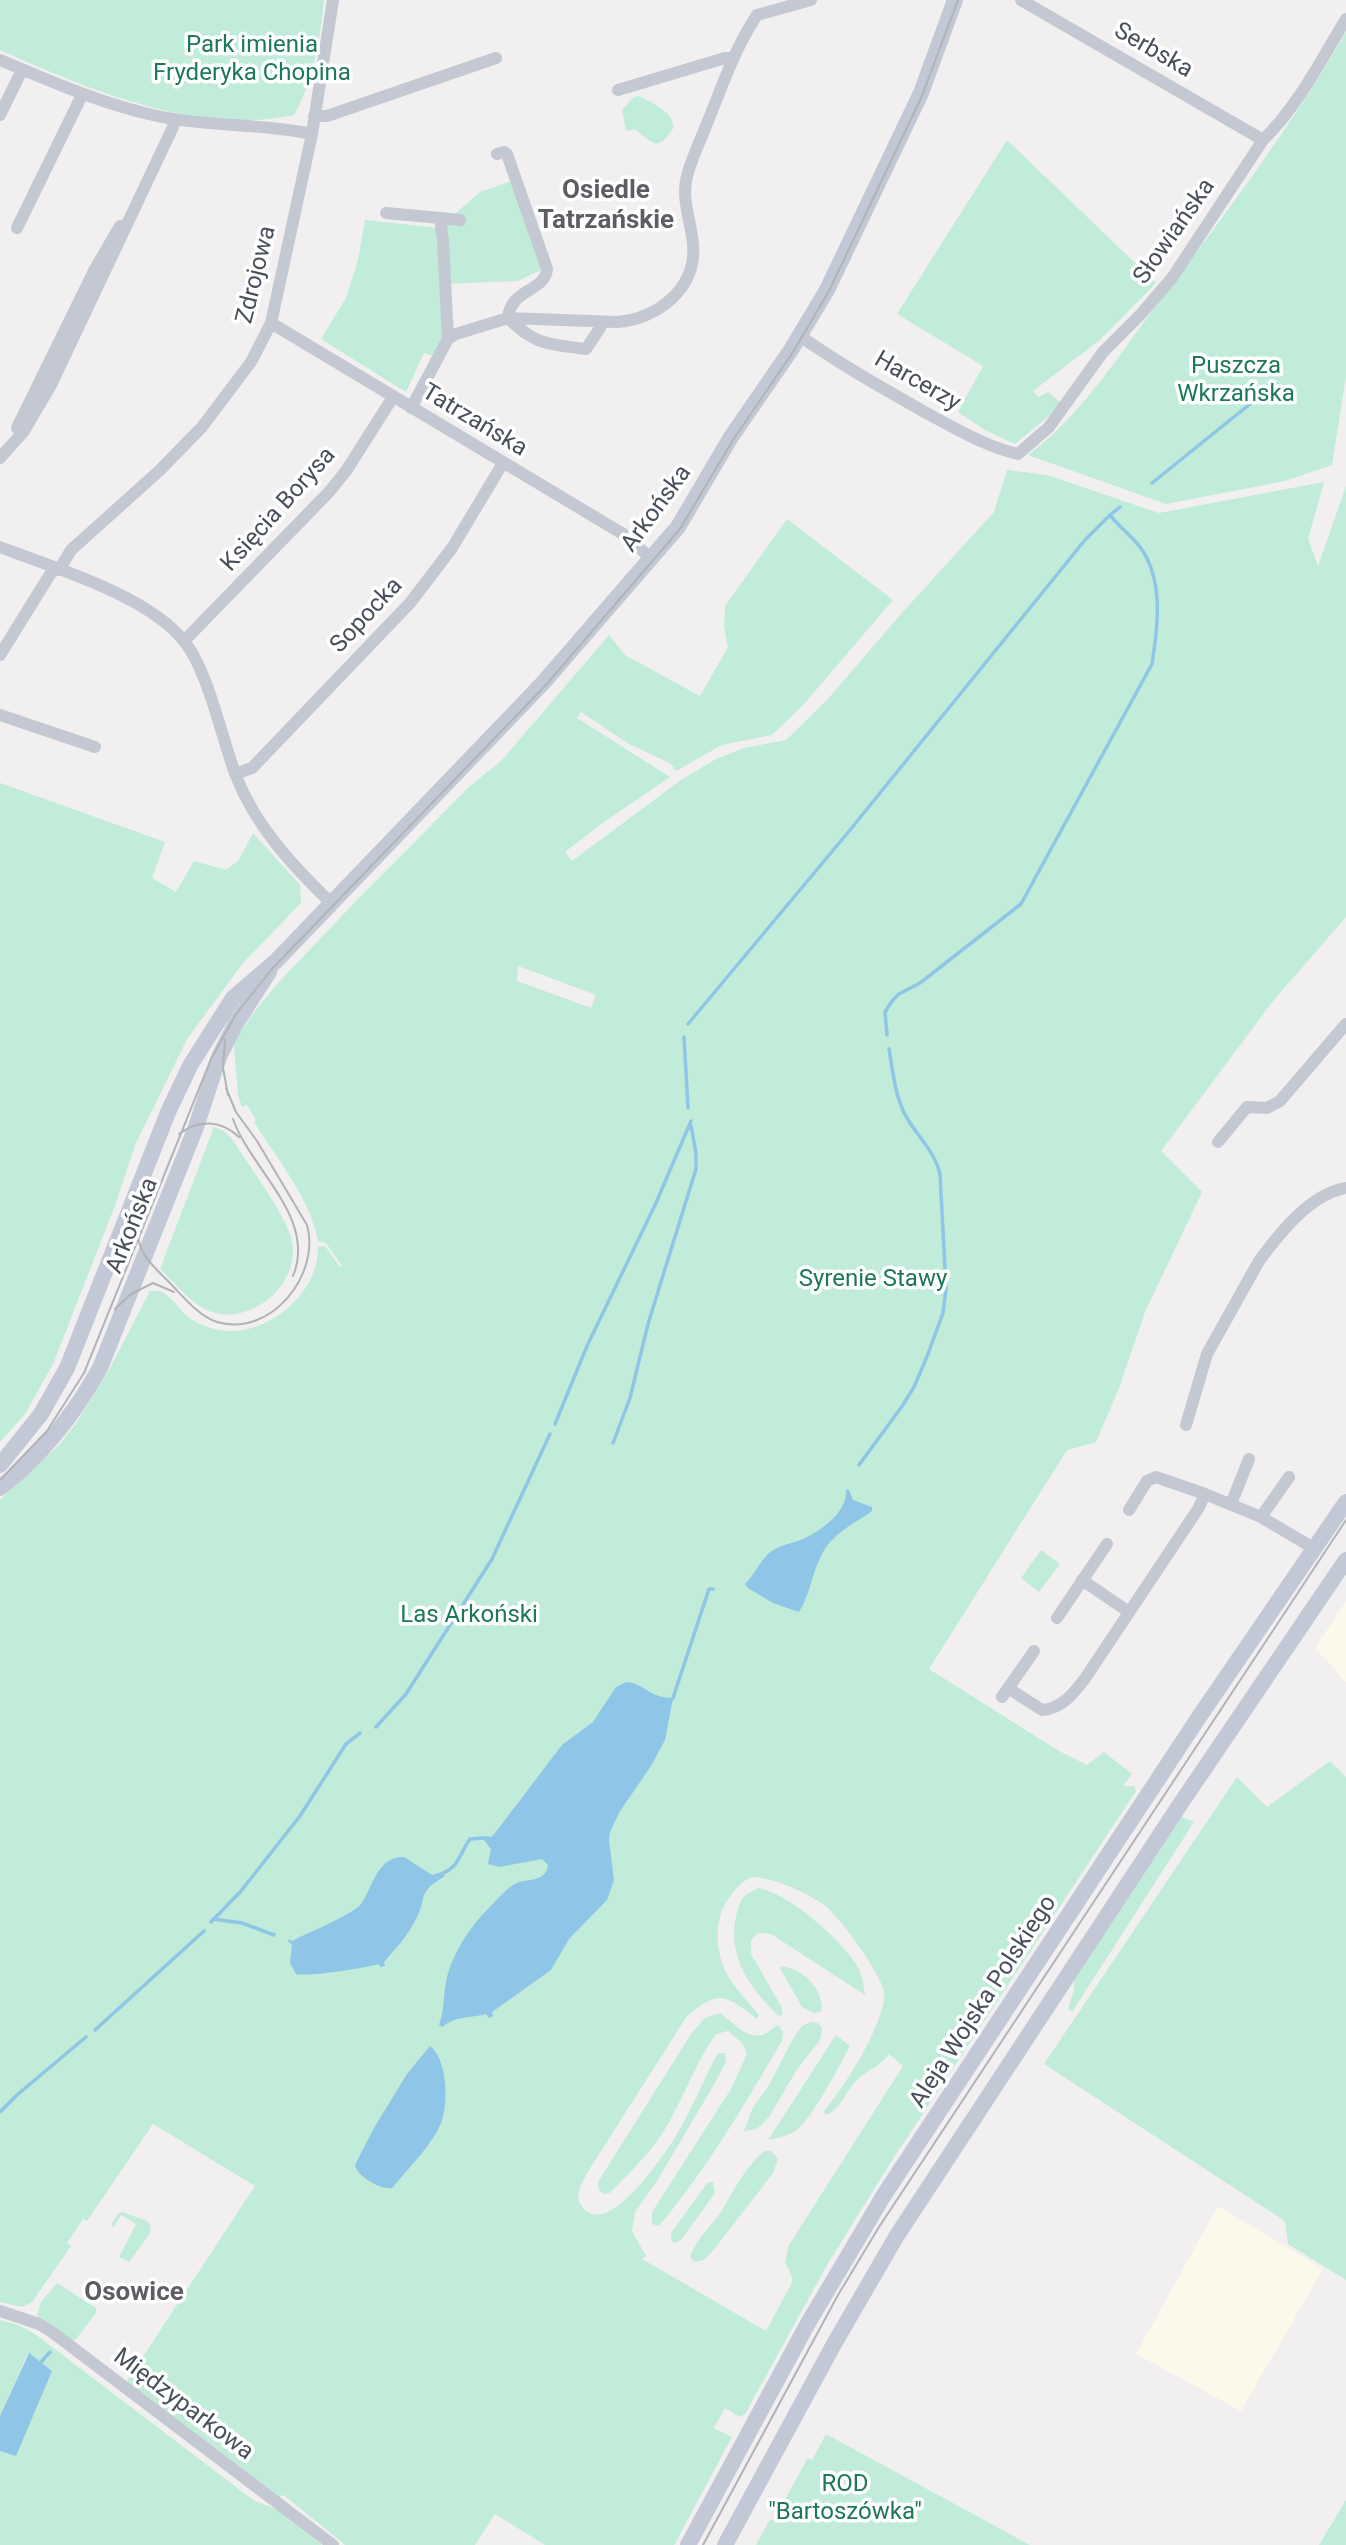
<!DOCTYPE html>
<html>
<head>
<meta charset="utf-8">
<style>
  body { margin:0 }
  canvas { display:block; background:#f1efef }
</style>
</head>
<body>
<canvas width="1346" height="2545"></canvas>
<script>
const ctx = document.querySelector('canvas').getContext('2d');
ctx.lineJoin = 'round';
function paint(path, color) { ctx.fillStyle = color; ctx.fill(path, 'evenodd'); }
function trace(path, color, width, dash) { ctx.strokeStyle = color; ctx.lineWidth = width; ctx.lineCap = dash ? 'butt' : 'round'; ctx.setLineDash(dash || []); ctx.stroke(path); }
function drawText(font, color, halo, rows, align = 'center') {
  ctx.font = font + ' Roboto,sans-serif'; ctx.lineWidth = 7; ctx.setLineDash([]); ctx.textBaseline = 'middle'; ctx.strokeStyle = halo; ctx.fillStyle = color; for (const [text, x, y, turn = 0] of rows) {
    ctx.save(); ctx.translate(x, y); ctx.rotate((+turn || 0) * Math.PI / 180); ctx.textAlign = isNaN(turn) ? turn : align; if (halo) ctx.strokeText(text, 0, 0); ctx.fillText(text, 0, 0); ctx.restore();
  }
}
paint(new Path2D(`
  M1346,1601V1682L1315,1648Z
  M1218,2206L1323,2269L1241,2411L1136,2354Z`), '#fbf9e9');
paint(new Path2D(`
  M0,0H324C320,40 314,80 294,115C197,136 87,89 0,50Z
  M1346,32V376L1332,465L1285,481L1166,504L1028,455C1079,417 1115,361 1153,310C1221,220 1290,129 1346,32Z
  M639,96C654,104 671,110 674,127C657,153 654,144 635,129L626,131L622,110L634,97Z
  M1007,140L1156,283L1101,339L1033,391L1038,397L1048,392L1060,402L1050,415L1015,444L985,430L958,412L983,366L897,314Z
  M511,181L541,270L518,281L442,284L445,339L434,356L424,353L406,392L321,339L346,298L358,260L365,220L439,228L480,192Z
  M1007,470L1047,475L1159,513L1324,482L1308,539L1318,566L1346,486V917L1273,1001L1161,1151L1202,1192L1145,1312L1119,1388L1096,1442L1067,1450L929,1669L1059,1751L1087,1765L1104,1752L1132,1774L1123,1786H1134L1136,1791L889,2165L827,2265L745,2414L739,2417L725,2408L714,2428L732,2437L674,2545H545L495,2514L475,2545H345L285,2496L282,2495L279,2498L167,2415L127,2381L255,2186L153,2124L87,2221L83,2219L67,2243L71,2246L32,2302L22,2307L0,2302V1500L61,1443L77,1422L109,1370L150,1291C168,1288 176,1306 188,1317C196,1323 208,1328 218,1330C265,1339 320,1294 318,1246H325L340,1267L342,1266L326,1243L318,1241C311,1200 276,1157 254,1122L256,1120L247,1105L242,1107L238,1095L234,1046L235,1040L254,1012L278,983L359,898L469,787L502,760L609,635L625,655L700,696L728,647L724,627L725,606L787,519L893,600L804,704L772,735L722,745L676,771L670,763L629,744L581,712L577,718L670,777L601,824L565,852L572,861L681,780L716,759L744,748L786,740L827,700L901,614L994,512ZM518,966L596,995L591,1008L517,981ZM753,1877C778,1879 802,1891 823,1904C838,1914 882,1975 884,1992C887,2021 843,2089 824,2111L826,2115C840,2110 845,2093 855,2082C865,2071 880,2067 889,2054L903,2066L789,2245L785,2262L792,2277V2283L766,2331L642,2259L646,2256L632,2231L635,2212L657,2181L716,2081L726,2062L725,2053H718C700,2086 687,2123 664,2154C651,2171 607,2235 583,2208C573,2196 582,2184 587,2173L687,2016C719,1989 726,1995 757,2019L759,2015C749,2002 736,1990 728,1976C715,1953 713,1919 729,1898C737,1887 741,1881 753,1877Z
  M0,783L165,842L152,878L176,892L194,861L226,870L239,860L253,833L300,885L301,903L243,963L187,1039L136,1143L116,1203L53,1364L25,1414L0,1442Z
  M214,1127L224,1131L232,1139C247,1163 287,1216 292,1241C301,1284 251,1327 209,1311C190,1303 175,1283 160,1269Z
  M1041,1550L1060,1564L1039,1592L1021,1578Z
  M1330,1761L1346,1777V2280L1288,2244L1285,2221L1044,2064L1237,1777L1267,1807Z
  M1180,1816L1194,1822L1072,2012L1068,2009L1074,1990V1977Z
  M759,1888C789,1894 839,1938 856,1964C862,1974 864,1984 865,1995L771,1934L758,1933L751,1940V1954L781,2006L783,2014L779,2016C750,1989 727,1956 736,1916C738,1909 740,1900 745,1896C748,1893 755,1890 759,1888Z
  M782,1966C804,1970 822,1987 822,2011L814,2013L802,2007L780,1968Z
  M720,2013C733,2022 750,2044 768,2032C771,2030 774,2027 778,2025L783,2032L782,2041C744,2105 707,2169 659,2226L652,2224V2212L731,2089L747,2054L742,2043L728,2031L716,2034C692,2068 680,2110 655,2144C642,2161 625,2177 610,2193L604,2194L599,2190L598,2182L691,2034L705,2018Z
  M811,2022L818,2023L822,2029L820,2040L796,2071L769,2117L757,2129L744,2131L753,2107L768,2087L794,2037L802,2026Z
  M836,2035L850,2046C840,2065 813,2116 799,2128C791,2135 778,2138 768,2140Z
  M765,2151H771L778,2159L773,2173L716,2247L704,2260L694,2262L690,2257C696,2239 710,2228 721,2212C734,2191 745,2166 765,2151Z
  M708,2182H713L715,2193L681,2240L675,2243L671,2241V2233Z
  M122,2212L147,2221L151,2226L149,2235L129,2262L119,2257L136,2224L121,2215L114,2227L111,2225L118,2214Z
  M57,2283L96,2308V2313L76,2339L71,2341L42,2322L37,2315L41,2302Z
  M0,2320L18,2325L35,2334L253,2500L276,2509L322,2545H0V2451L16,2455L28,2353L0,2416Z
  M826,2434L1030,2545H756L769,2521L774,2519L808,2458L812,2460Z
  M1346,2500V2545H1319Z`), '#c0ecd9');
paint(new Path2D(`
  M846,1489L849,1490L853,1500L872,1507V1511C854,1524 833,1533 822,1554C812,1572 810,1595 799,1612L773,1603L748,1588L745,1584C754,1575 759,1563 768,1554C778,1545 791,1544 803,1539C822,1530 848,1512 846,1489Z
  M626,1682C646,1684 649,1698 673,1698L665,1740L651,1766L620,1811L610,1832L609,1840L614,1880L607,1900L569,1939L551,1970L492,2012L493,2016L489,2018L486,2014C472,2018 453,2016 443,2027L439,2025C445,2009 443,1993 447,1977C453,1954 469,1928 486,1911C494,1903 504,1891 513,1885C525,1877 546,1884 548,1865L542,1859L499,1867L488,1864L491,1849L484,1840L486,1836L491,1837L495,1833L562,1745L593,1722L616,1687Z
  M404,1857L432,1875L442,1872L445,1876C415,1894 429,1895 415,1921C407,1937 395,1949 384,1962L385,1966L380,1967L379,1964C365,1968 308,1977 296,1974L290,1963L292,1945L288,1941L289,1939L292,1941C307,1933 352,1915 361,1904C374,1886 376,1857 404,1857Z
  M430,2046C447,2058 449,2103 441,2123C433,2143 413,2163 399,2180L392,2188C380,2190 357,2176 355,2165L374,2128L407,2074Z
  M29,2353L52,2371L16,2456L0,2451V2416Z`), '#8fc5e6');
trace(new Path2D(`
  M1152,483L1276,383
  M688,1024L850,830L1085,540L1110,515
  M887,1035L885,1012L892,1001L899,994L920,983L1021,904L1152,664C1158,627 1164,579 1140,547C1131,535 1119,527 1110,515L1120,507
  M684,1037L688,1108
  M555,1424L587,1346L656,1203L691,1121
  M613,1443L630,1398L648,1324L696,1169V1153L691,1126
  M859,1465L903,1405L914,1387L928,1354L943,1313L946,1289L940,1174C935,1152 918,1137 907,1118C895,1098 893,1072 889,1049
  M673,1698L709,1589H713
  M376,1727L406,1694L492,1559L550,1434
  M443,1873C460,1866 460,1852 470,1839L485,1838
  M213,1919L242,1923L274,1935
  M211,1922L241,1891L300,1816L346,1744L360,1733
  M95,2030L204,1931
  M0,2112L17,2095L86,2037
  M41,2362L50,2352`), '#8fc5e6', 3.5);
trace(new Path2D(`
  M1021,0L1263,140
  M0,60C52,82 102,104 157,116C207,127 261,123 312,134
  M618,90L725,58H732
  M0,115L22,70
  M314,116H327L496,58
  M497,154L504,152L507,154L547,269C545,292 510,289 508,318L617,322C657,319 697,289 693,244C691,221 681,199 687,176C692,157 701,139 708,121C723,84 735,48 757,15L811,0
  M386,213L440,218L443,240L448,339
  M440,218L460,220
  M17,228L82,95
  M271,323L623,534L652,559
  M800,336C841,365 886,390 930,415C958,430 987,447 1018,454L1049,427L1103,352L1141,314L1172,278L1263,140C1298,106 1321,60 1346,19
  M411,408L448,339L456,334L508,318C536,346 549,344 586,349L600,328V322
  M17,428L95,269L120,226
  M0,458L24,431L51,385L173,127L175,119
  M0,547C55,568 147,595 184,641C208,670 222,739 236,776C256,827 293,866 331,903
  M59,570L71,550L159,471L202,427L251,362L271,323L312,134L333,0
  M184,641L329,492L346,471L393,397
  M0,655L54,568
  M0,715L95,747
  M235,774L252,768L410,603L452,548L503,463
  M1218,1142L1247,1107L1267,1108L1280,1101L1346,1024
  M1186,1425L1207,1354L1259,1261C1279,1234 1310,1194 1346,1188
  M1231,1504L1249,1459
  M1129,1510L1147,1481L1156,1477L1205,1494
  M1261,1517L1289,1477
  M1082,1580L1129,1612
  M1057,1618L1107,1544
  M1008,1688L1042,1710C1062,1709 1075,1692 1086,1677L1198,1509L1205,1494L1261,1517L1315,1549
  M1002,1697L1034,1651
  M0,2311L39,2324L52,2332L333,2545`), '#c3c8d3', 12);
trace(new Path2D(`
  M0,1465L41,1414L67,1368L169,1110L191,1064L233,998L276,961L542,684L678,527L731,437L791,350L827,290L921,93L955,0
  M0,1488C41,1456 75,1413 100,1368L196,1127L219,1057L235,1025L269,972
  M688,2545L807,2325L884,2195L1199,1717L1346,1502
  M725,2545L834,2344L896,2237L1179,1806L1346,1560`), '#c2c8d6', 16);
trace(new Path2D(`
  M225,1040L223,1068L228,1095
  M233,1119C251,1170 317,1218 293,1276
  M179,1134C199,1119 221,1120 239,1137
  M138,1238C142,1257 155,1268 168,1281C182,1295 198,1316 217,1322C271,1338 321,1274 307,1225L257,1141L236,1112L226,1088
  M115,1309L131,1294L153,1283L174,1292
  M0,1480L47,1431L84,1373L211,1059L236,1014L271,970L545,686L680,529L733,440L793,352L829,291L922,96L958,0
  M703,2545L838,2295L879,2227L1346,1520`), '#b1b3b9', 2);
drawText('24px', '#1d785b', '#fff', [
  ["Park imienia",252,46],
  ["Fryderyka Chopina",252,74],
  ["Puszcza",1236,367],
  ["Wkrzańska",1236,395],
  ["Syrenie Stawy",873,1280],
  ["Las Arkoński",469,1616],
  ["ROD",845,2485],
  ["\"Bartoszówka\"",845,2513]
]);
drawText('24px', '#484f5b', '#fff', [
  ["Serbska",1153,51,30],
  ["Słowiańska",1175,232,-55],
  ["Zdrojowa",257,275,-76],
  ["Harcerzy",917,382,30],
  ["Tatrzańska",474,421,31],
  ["Arkońska",657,509,-54],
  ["Księcia Borysa",279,510,-48],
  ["Sopocka",367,616,-47],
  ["Arkońska",133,1226,-68],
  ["Aleja Wojska Polskiego",984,2002,-57],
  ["Międzyparkowa",183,2405,37]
]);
drawText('bold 26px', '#5c5e63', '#fff', [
  ["Osiedle",606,191],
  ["Tatrzańskie",606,221],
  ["Osowice",134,2293]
]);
</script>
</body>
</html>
